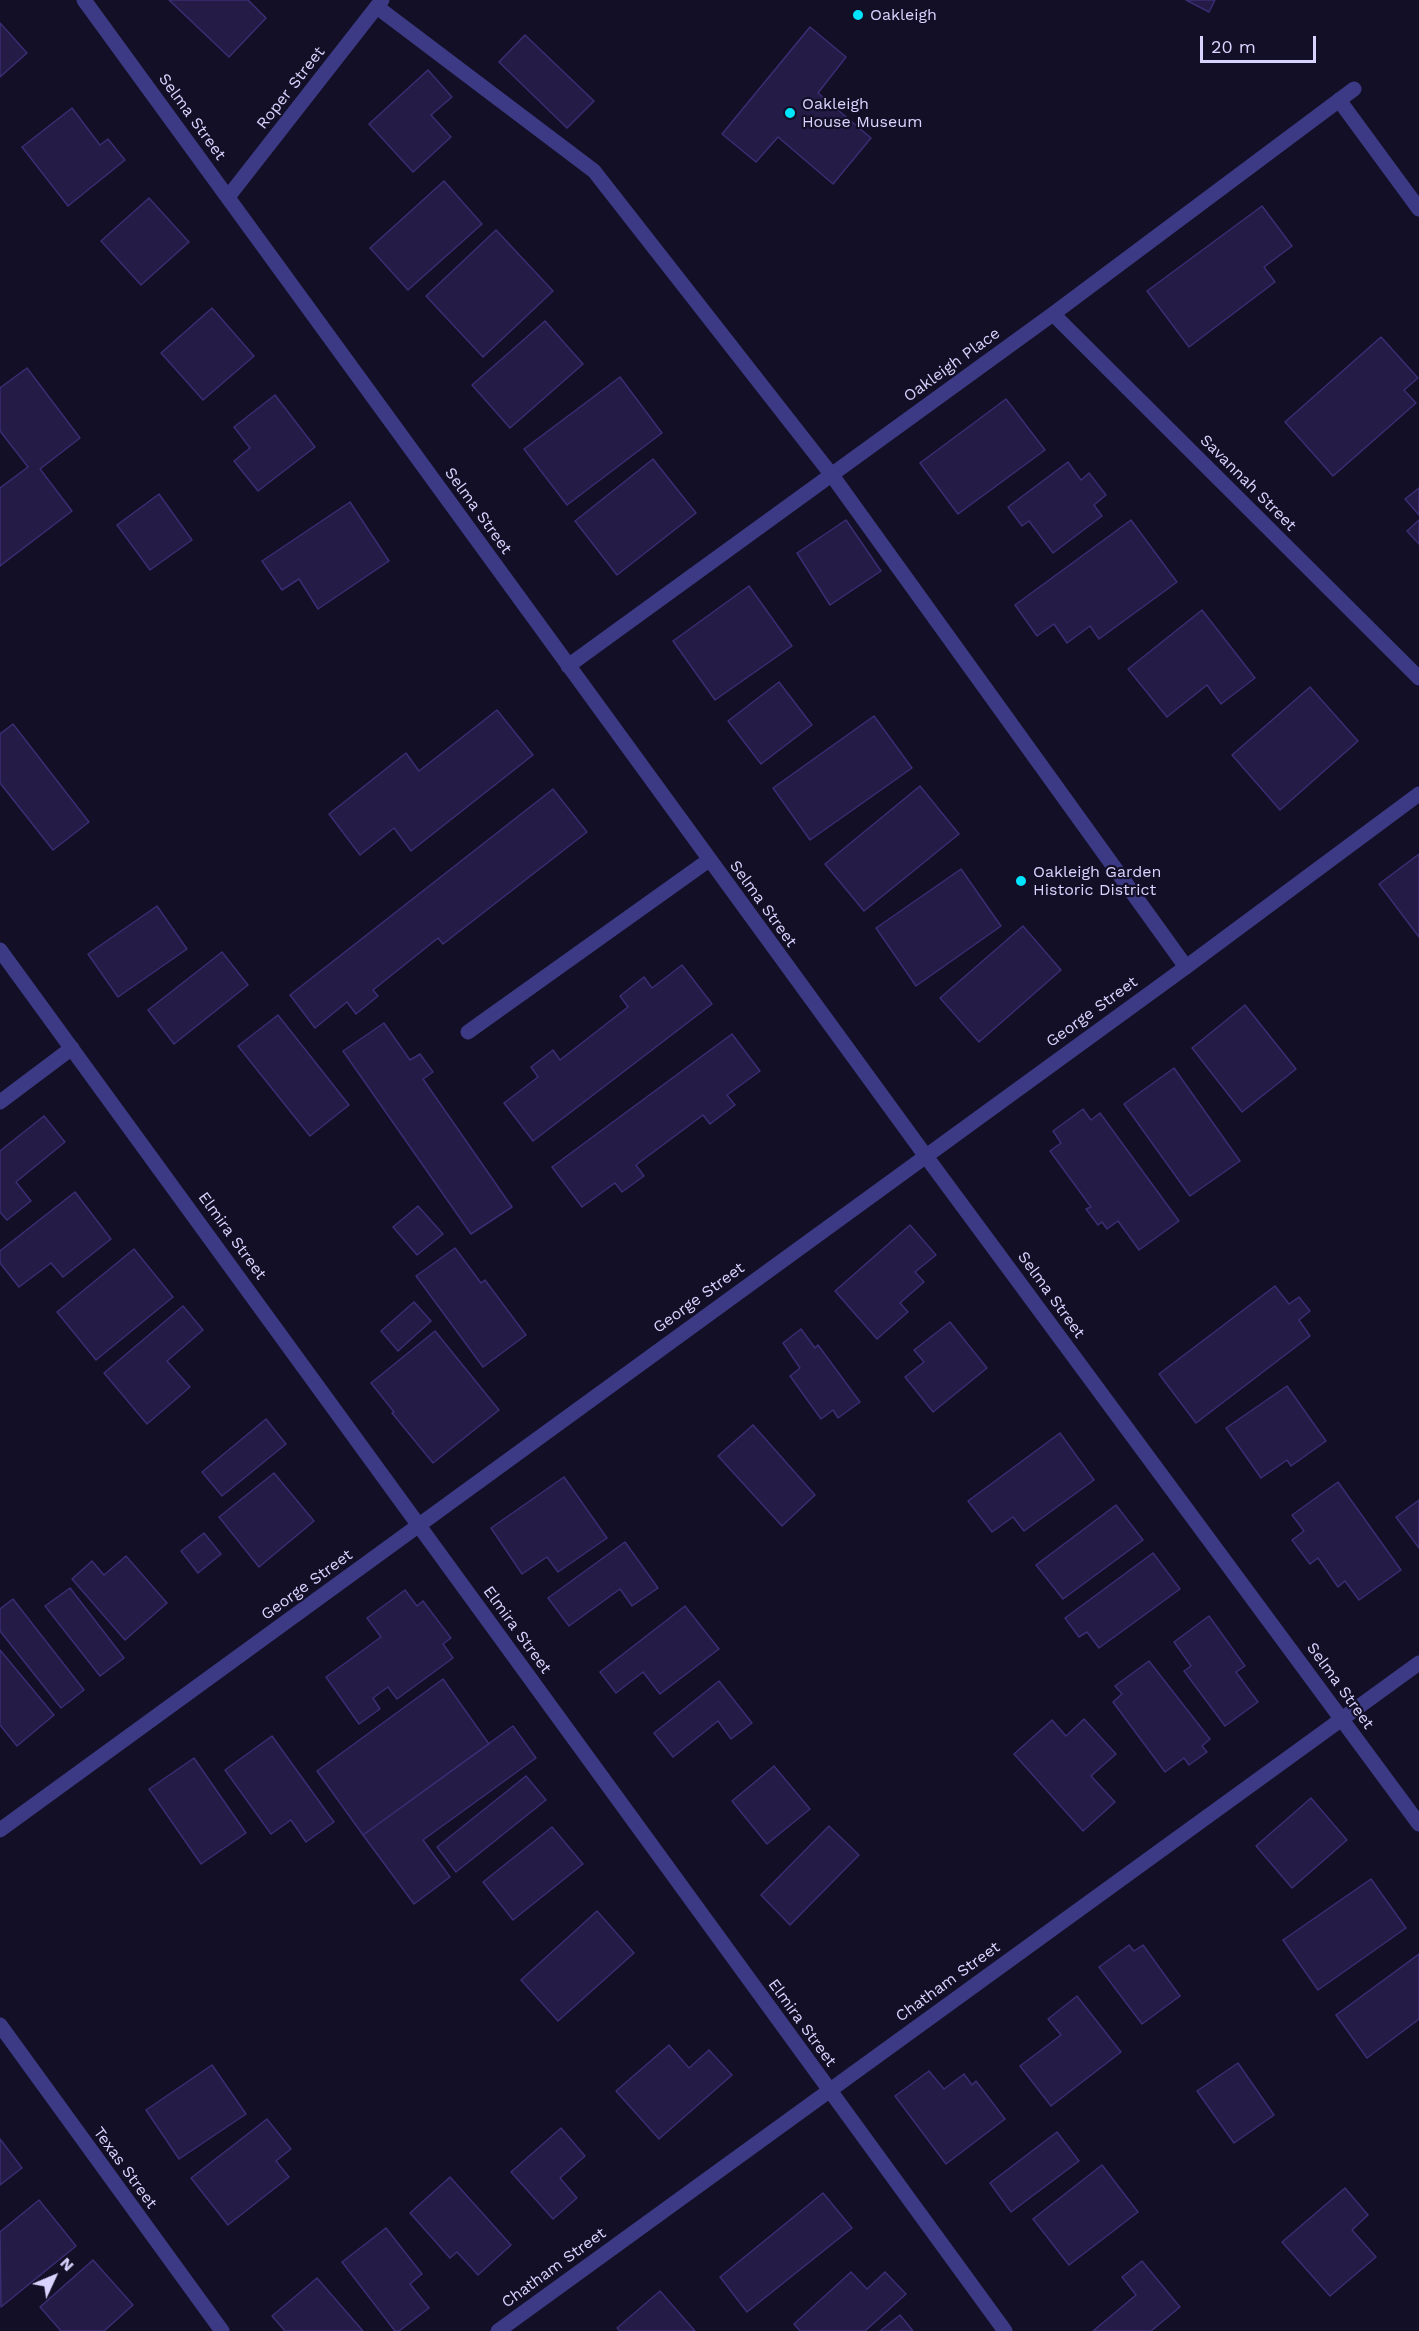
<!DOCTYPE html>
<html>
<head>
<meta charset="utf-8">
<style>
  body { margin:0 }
  #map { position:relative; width:1419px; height:2331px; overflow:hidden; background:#130f26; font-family:"Work Sans",sans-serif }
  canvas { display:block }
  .north { position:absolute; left:24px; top:2247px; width:60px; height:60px; -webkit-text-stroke:4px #130f26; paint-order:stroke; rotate:46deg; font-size:16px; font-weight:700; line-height:24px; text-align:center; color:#d9d4ff }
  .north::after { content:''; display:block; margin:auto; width:21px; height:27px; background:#d9d4ff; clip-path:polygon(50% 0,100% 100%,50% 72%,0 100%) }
  .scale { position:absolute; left:1200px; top:36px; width:116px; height:27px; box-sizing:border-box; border:3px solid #d9d4ff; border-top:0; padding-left:8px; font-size:18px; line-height:21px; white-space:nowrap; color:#d9d4ff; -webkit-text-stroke:4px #130f26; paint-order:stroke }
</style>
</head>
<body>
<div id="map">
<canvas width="1419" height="2331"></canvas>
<div class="north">N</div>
<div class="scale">20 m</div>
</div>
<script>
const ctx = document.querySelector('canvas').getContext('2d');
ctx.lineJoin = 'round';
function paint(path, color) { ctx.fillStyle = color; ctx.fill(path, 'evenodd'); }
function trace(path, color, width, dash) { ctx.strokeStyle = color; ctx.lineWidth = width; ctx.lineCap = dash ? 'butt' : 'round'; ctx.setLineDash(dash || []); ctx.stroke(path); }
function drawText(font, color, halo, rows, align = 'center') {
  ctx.font = font + ' "Work Sans",sans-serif'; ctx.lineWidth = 4.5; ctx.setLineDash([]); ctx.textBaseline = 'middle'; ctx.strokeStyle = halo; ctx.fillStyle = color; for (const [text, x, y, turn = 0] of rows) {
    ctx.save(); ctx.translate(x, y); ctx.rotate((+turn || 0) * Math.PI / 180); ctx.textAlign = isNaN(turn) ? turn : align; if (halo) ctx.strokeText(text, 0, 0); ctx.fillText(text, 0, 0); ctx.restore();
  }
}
const building = new Path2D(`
  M169,0H248L266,18L229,57Z
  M1186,0H1215L1209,12Z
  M0,23L27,53L0,77Z
  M810,27L846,57L818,93L871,138L833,184L778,137L756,162L722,134Z
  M525,35L594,101L567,128L499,62Z
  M428,70L452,97L431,115L451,137L413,172L369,124Z
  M72,108L100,145L108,139L125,160L68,206L22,147Z
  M444,181L482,224L408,290L370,248Z
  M149,198L189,242L141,285L101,241Z
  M1262,206L1292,246L1264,267L1275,282L1189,347L1147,291Z
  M496,230L553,291L483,357L426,296Z
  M212,308L254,356L203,400L161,353Z
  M545,321L583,364L510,428L472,385Z
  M1381,337L1418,378L1404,390L1416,403L1333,476L1285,422Z
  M27,368L80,438L40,469L72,511L0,566V488L28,467L0,431V388Z
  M620,377L662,433L567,505L524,449Z
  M275,395L315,447L258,491L234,461L250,448L234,427Z
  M1006,399L1045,450L958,514L920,463Z
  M653,459L696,513L617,575L575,521Z
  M1068,462L1081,480L1089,473L1106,495L1094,505L1102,516L1053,553L1029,521L1022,526L1008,507Z
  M1419,488V515L1405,499Z
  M159,494L192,540L150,570L117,525Z
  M350,502L389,561L318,609L299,579L282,590L262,561Z
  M846,520L881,571L830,605L797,553Z
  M1131,520L1177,582L1099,639L1090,626L1067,643L1054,624L1037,636L1015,605Z
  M1419,520V544L1407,531Z
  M749,586L792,646L715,700L673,641Z
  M1202,610L1255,678L1221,704L1207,685L1167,717L1128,669Z
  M779,682L812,725L761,764L728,721Z
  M1310,687L1358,741L1280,810L1232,755Z
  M497,710L533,755L411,851L394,828L360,855L329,814L406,753L419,771Z
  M874,716L912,768L810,840L773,788Z
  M13,724L89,822L53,850L0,783V734Z
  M920,786L959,834L864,911L825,864Z
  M553,789L587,832L443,944L438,938L373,990L378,996L356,1014L347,1002L315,1028L290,995Z
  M1419,854V937L1379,884Z
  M961,869L1001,926L916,986L876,928Z
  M157,906L187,949L118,997L88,954Z
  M1023,926L1061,970L979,1042L940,998Z
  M222,952L248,985L174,1044L148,1010Z
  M682,965L712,1004L533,1141L504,1103L538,1077L531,1067L553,1050L560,1060L628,1007L620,996L644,977L652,988Z
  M1245,1005L1296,1069L1242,1112L1192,1048Z
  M278,1015L349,1105L310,1136L238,1046Z
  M384,1023L410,1060L420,1054L433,1072L423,1079L512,1207L471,1234L343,1051Z
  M732,1034L760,1071L727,1095L735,1105L710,1124L703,1115L636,1165L644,1176L622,1192L615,1183L582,1207L552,1167Z
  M1174,1068L1240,1161L1190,1196L1124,1104Z
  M1083,1109L1091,1120L1100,1113L1179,1221L1139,1250L1118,1221L1107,1229L1102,1222L1098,1225L1086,1209L1091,1207L1050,1151L1061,1143L1053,1131Z
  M44,1116L65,1142L16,1182L31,1201L7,1220L0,1212V1151Z
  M75,1192L111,1239L63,1277L51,1263L19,1287L0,1263V1251Z
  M418,1206L443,1234L417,1255L393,1227Z
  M910,1225L936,1255L915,1272L924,1282L900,1303L908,1312L877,1339L835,1291Z
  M455,1248L481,1283L485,1280L526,1335L483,1367L416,1276Z
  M134,1249L173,1297L96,1360L57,1312Z
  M1275,1286L1289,1304L1299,1297L1310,1311L1299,1320L1310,1336L1196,1423L1159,1374Z
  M414,1302L431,1321L398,1351L381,1331Z
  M183,1306L203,1330L167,1361L190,1387L147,1424L104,1373Z
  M950,1322L987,1368L933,1412L905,1377L924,1362L914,1350Z
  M801,1329L815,1348L818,1345L860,1402L838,1418L833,1410L821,1419L790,1376L800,1368L783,1343Z
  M435,1331L499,1410L433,1463L392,1413L394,1412L371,1383Z
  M1287,1386L1326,1441L1291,1466L1287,1460L1261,1478L1226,1428Z
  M266,1419L286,1444L222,1496L202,1472Z
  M753,1425L815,1495L782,1526L718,1456Z
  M1060,1433L1094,1480L1024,1531L1013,1517L992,1532L968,1501Z
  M274,1473L314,1521L259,1567L219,1517Z
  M564,1477L607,1538L558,1572L547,1557L522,1574L491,1528Z
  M1338,1482L1401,1570L1359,1600L1345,1581L1338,1587L1318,1558L1310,1564L1292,1540L1304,1531L1292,1515Z
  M1419,1500V1548L1396,1517Z
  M1116,1505L1143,1540L1063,1599L1036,1565Z
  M204,1533L221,1554L198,1573L181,1551Z
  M625,1542L658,1588L632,1606L620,1589L569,1626L548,1598Z
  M1153,1553L1180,1589L1099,1648L1087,1632L1079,1637L1065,1618Z
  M126,1556L167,1603L125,1640L72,1579L92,1561L104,1575Z
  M70,1588L124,1658L100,1676L45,1606Z
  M405,1590L417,1606L423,1601L451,1638L443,1644L453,1658L397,1699L388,1687L373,1698L380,1709L359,1724L326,1677L381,1637L367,1618Z
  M13,1599L84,1690L61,1708L0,1631V1609Z
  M685,1606L719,1649L660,1694L643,1672L616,1693L600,1672Z
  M1209,1616L1245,1666L1236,1672L1258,1702L1225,1726L1184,1671L1191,1666L1174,1642Z
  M0,1650L54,1715L17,1746L0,1725Z
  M1149,1661L1210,1739L1202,1746L1207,1752L1189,1765L1184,1758L1165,1772L1113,1702L1122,1694L1115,1686Z
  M443,1679L489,1744L363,1835L317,1771Z
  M719,1681L752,1723L731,1739L718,1721L673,1757L654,1733Z
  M1084,1719L1116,1754L1091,1776L1115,1802L1083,1831L1014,1754L1052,1720L1066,1736Z
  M513,1726L536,1758L423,1840L450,1877L414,1904L363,1835Z
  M272,1736L334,1822L306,1842L291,1820L271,1834L225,1770Z
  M194,1758L246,1833L201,1864L149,1789Z
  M774,1766L810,1809L767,1844L732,1801Z
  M526,1776L546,1800L456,1872L437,1847Z
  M1311,1798L1347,1840L1292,1888L1256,1846Z
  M829,1826L859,1855L790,1925L761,1895Z
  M552,1827L583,1864L513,1920L483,1882Z
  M1371,1879L1406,1928L1318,1990L1283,1940Z
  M597,1911L634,1953L558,2021L521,1980Z
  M1129,1945L1134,1951L1143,1945L1180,1996L1142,2024L1099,1967Z
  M1419,1954V2019L1367,2058L1336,2015Z
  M1077,1996L1121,2052L1051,2106L1020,2066L1061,2035L1048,2019Z
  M669,2045L689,2068L709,2050L732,2075L659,2139L616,2091Z
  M1238,2063L1274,2115L1234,2143L1197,2091Z
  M212,2065L246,2114L179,2159L146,2110Z
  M929,2071L944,2089L964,2074L972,2085L976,2081L1005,2119L946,2164L895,2096Z
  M267,2119L291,2149L276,2161L289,2177L228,2225L191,2178Z
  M561,2128L585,2156L560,2178L577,2198L553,2219L511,2172Z
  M1057,2132L1079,2161L1011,2212L990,2183Z
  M0,2139L22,2168L0,2185Z
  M1102,2165L1138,2212L1069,2265L1033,2219Z
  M450,2177L511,2245L478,2275L457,2252L450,2258L410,2213Z
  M1345,2188L1368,2215L1352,2230L1376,2257L1330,2296L1282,2242Z
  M823,2193L852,2228L747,2312L720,2277Z
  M39,2200L76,2246L1,2307L0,2232Z
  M386,2228L422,2274L410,2284L429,2308L399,2331H395L342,2262Z
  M93,2260L133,2305L104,2331H61L40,2307Z
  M1142,2261L1180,2307L1151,2331H1093L1136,2295L1122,2277Z
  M851,2272L867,2289L885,2272L906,2294L865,2331H800L794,2324Z
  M317,2278L363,2331H285L272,2316Z
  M660,2291L695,2331H620L617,2328Z
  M900,2315L913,2331H880Z`);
paint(building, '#241b47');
trace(building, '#3b2d73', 1.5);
trace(new Path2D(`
  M377,7L594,171L831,474L1186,967
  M1339,100L1419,209
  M468,1032L709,860`), '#3d3a85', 15);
trace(new Path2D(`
  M84,0L925,1155L1419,1824
  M228,197L382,0
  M1053,314L1419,678
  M568,666L1053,314L1354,89
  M0,950L1005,2331
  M0,1102L72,1048
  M0,1830L1186,967L1419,794
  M498,2331L1419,1663`), '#3d3a85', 15);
trace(new Path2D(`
  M0,2025L222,2331`), '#3d3a85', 15);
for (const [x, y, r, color] of [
  [858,15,6,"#00e5ff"],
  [790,113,6,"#00e5ff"],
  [1021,881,6,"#00e5ff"]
]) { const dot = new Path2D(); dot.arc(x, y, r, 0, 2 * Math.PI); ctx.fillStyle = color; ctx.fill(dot); trace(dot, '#130f26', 2); }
drawText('16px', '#d9d4ff', '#130f26', [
  ["Oakleigh",870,15],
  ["Oakleigh",802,104],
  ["House Museum",802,122],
  ["Oakleigh Garden",1033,872],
  ["Historic District",1033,890]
], 'left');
drawText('16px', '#d9d4ff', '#130f26', [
  ["Roper Street",291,88,-52],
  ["Selma Street",192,117,54],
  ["Oakleigh Place",952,365,-36],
  ["Savannah Street",1248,483,45],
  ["Selma Street",478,511,54],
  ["Selma Street",763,904,54],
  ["George Street",1092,1012,-36],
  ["Elmira Street",232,1236,54],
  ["Selma Street",1051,1295,54],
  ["George Street",699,1298,-36],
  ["George Street",307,1585,-36],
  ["Elmira Street",517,1630,54],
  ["Selma Street",1340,1686,54],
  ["Chatham Street",948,1982,-36],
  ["Elmira Street",802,2023,54],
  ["Texas Street",125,2168,54],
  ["Chatham Street",554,2268,-36]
]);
</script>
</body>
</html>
